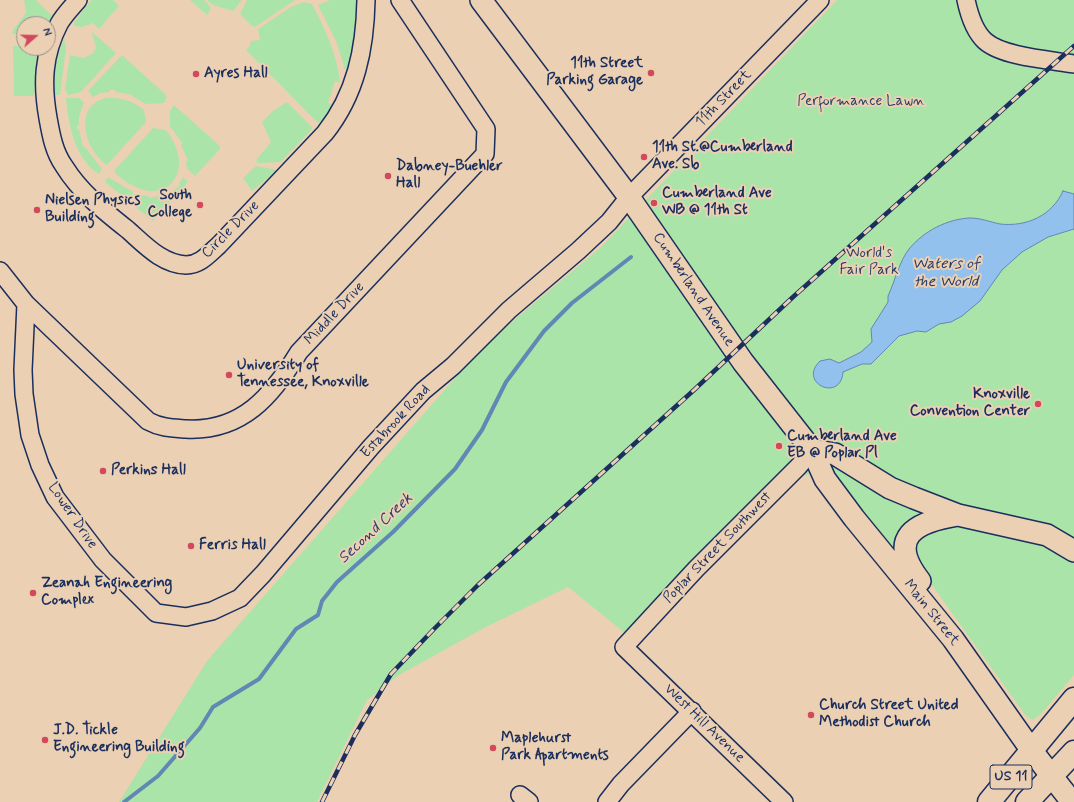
<!DOCTYPE html>
<html>
<head>
<meta charset="utf-8">
<style>
  body { margin:0 }
  #map { position:relative; width:1074px; height:802px; overflow:hidden; background:#ecd0b3; font-family:Mynerve,sans-serif }
  canvas { display:block }
  .north { position:absolute; left:16px; top:16px; width:40px; height:40px; box-sizing:border-box; background:#ecd0b3; border:1px solid #989091; border-radius:50%; rotate:70deg; font-size:11px; font-weight:700; line-height:16px; text-align:center; color:#1b2f5e }
  .north::after { content:''; display:block; margin:auto; width:14px; height:18px; background:#d1495b; clip-path:polygon(50% 0,100% 100%,50% 72%,0 100%) }
</style>
</head>
<body>
<div id="map">
<canvas width="1074" height="802"></canvas>
<div class="north">N</div>
</div>
<script>
const ctx = document.querySelector('canvas').getContext('2d');
ctx.lineJoin = 'round';
function paint(path, color) { ctx.fillStyle = color; ctx.fill(path, 'evenodd'); }
function trace(path, color, width, dash) { ctx.strokeStyle = color; ctx.lineWidth = width; ctx.lineCap = dash ? 'butt' : 'round'; ctx.setLineDash(dash || []); ctx.stroke(path); }
function drawText(font, color, halo, rows, align = 'center') {
  ctx.font = font + ' Mynerve,sans-serif'; ctx.lineWidth = 4; ctx.setLineDash([]); ctx.textBaseline = 'middle'; ctx.strokeStyle = halo; ctx.fillStyle = color; for (const [text, x, y, turn = 0] of rows) {
    ctx.save(); ctx.translate(x, y); ctx.rotate((+turn || 0) * Math.PI / 180); ctx.textAlign = isNaN(turn) ? turn : align; if (halo) ctx.strokeText(text, 0, 0); ctx.fillText(text, 0, 0); ctx.restore();
  }
}
paint(new Path2D(`
  M24,0H36L52,16L48,25V24H24V33L12,34L13,30L26,13Z
  M91,0H113L119,6L99,29L93,23L82,27L74,26L73,24Z
  M190,0H204L211,8L207,15Z
  M207,0H242L233,11L213,5Z
  M247,0H295L255,27L252,26L240,14Z
  M330,0H361L351,70H345L336,41L318,5Z
  M837,0H1074V675L1042,713L1033,720L1026,716L919,567L899,558L823,464L806,476L792,457L788,467L626,634L568,587L484,628L399,675L367,700L317,802H119L207,661L483,346L600,248Z
  M304,2L312,4C325,29 337,54 340,83L335,81L328,103L334,105L324,119L318,123L246,50L250,46L251,41L260,40L258,29L291,7Z
  M92,32L116,53L81,92L68,95L65,89L70,55L84,58L92,54L96,48Z
  M64,38L66,48L60,95H51L52,72Z
  M13,46H24V48H40L34,96H14Z
  M122,55L167,96L164,103L146,104L132,96V95L115,92V90H110V92L100,93L93,97L88,91Z
  M66,98H79L84,103L79,116V125H77V130L79,129L83,147H85L102,169L99,174C75,160 68,123 66,98Z
  M106,98C119,97 133,101 144,110L146,122L107,165C85,150 72,106 106,98Z
  M287,102L313,128L281,162L258,163L256,160L271,142L262,122L273,111Z
  M174,105L220,146V149L195,176L187,169L186,162L188,161L181,145L183,144L170,126V111Z
  M153,128C156,129 163,129 165,130C169,132 172,139 174,143C190,175 166,203 134,186C127,183 118,177 114,171Z
  M256,166L278,170L252,191L243,178Z
  M108,177L133,192L132,194L148,196L149,198L163,195L170,201V204L153,221L106,183L105,181Z
  M183,177L188,182L176,196L171,193V191L181,185L179,184Z`), '#abe4a9');
const water = new Path2D(`
  M1063,191L1074,194V229L1048,237L1022,252L1002,270L980,301L962,316L951,322L939,324L926,332L917,331L899,336L871,364H862L843,372C841,403 797,383 820,361L830,359L839,363L861,352L872,342L871,329L888,302V296C895,281 899,262 909,249C924,231 947,219 970,218C981,218 990,222 1000,224C1026,227 1052,216 1063,191Z`);
paint(water, '#93c1ed');
trace(water, '#6387b4', 1);
trace(new Path2D(`
  M124,802L158,776L200,728L213,707L259,679L296,629L318,615L322,601L337,582L393,532L455,469L482,430L506,382L544,331L572,303L631,257`), '#6387b4', 4);
const minor = new Path2D(`
  M78,0C72,7 64,15 59,24C43,55 42,84 48,118C51,135 54,152 64,166C80,192 104,211 128,230C145,245 162,264 186,265C200,265 209,254 219,245L325,133C356,94 365,49 366,0
  M966,0C969,14 974,31 985,41C1003,57 1051,60 1074,64
  M0,271L26,304L148,421C161,428 172,428 186,429C242,432 272,396 299,352L485,154L486,129L400,0
  M26,304L23,370L24,394L30,435L40,465L55,497L103,560L156,613L186,617L212,611L240,598L263,574L371,447L423,391L453,366L509,310L578,251L609,222L629,197L820,0
  M520,795L529,802
  M607,802L621,784L692,711
  M784,802L624,647L696,569L799,466L812,450`);
const major = new Path2D(`
  M481,0L629,197L743,362L812,450L825,479L854,518L953,639L1032,751L1072,802
  M812,450L835,454L890,488L914,498L958,515L1047,535L1074,551
  M920,581C886,537 915,522 958,515`);
const highway = new Path2D(`
  M989,802L1074,699
  M1027,802L1074,752`);
trace(minor, '#1b2f5e', 20);
trace(major, '#1b2f5e', 24);
trace(highway, '#1b2f5e', 25);
trace(minor, '#ecd0b3', 17);
trace(major, '#ecd0b3', 21);
trace(highway, '#ecd0b3', 22);
const rail = new Path2D(`
  M322,802L355,735L391,674L434,629L478,585L694,390L793,297L1074,46`);
trace(rail, '#1b2f5e', 4.5);
trace(rail, '#ecd0b3', 3, [9]);
for (const [x, y, r, color] of [
  [651,73,4,"#d1495b"],
  [196,74,4,"#d1495b"],
  [644,157,4,"#d1495b"],
  [388,176,4,"#d1495b"],
  [654,203,4,"#d1495b"],
  [200,205,4,"#d1495b"],
  [37,210,4,"#d1495b"],
  [229,375,4,"#d1495b"],
  [1038,404,4,"#d1495b"],
  [779,446,4,"#d1495b"],
  [103,471,4,"#d1495b"],
  [191,546,4,"#d1495b"],
  [33,593,4,"#d1495b"],
  [811,715,4,"#d1495b"],
  [45,740,4,"#d1495b"],
  [493,748,4,"#d1495b"]
]) { const dot = new Path2D(); dot.arc(x, y, r, 0, 2 * Math.PI); ctx.fillStyle = color; ctx.fill(dot); trace(dot, '#ecd0b3', 1.5); }
for (const [x, y, w] of [
  [1011,777,42]
]) { const box = new Path2D(); box.roundRect(x - w / 2, y - 12, w, 24, 3); ctx.fillStyle = '#ecd0b3'; ctx.fill(box); trace(box, '#1b2f5e', 1); }
drawText('bold 14px', '#1b2f5e', null, [
  ["US 11",1011,777]
]);
drawText('bold 15px', '#1b2f5e', '#ecd0b3', [
  ["11th Street",643,64,"right"],
  ["Parking Garage",643,81,"right"],
  ["Ayres Hall",204,74],
  ["11th St.@Cumberland",652,148],
  ["Ave. Sb",652,165],
  ["Dabney-Buehler",396,167],
  ["Hall",396,184],
  ["Cumberland Ave",662,194],
  ["WB @ 11th St",662,211],
  ["South",192,196,"right"],
  ["College",192,213,"right"],
  ["Nielsen Physics",45,201],
  ["Building",45,218],
  ["University of",237,366],
  ["Tennessee, Knoxville",237,383],
  ["Knoxville",1030,395,"right"],
  ["Convention Center",1030,412,"right"],
  ["Cumberland Ave",787,437],
  ["EB @ Poplar Pl",787,454],
  ["Perkins Hall",111,471],
  ["Ferris Hall",199,546],
  ["Zeanah Engineering",41,584],
  ["Complex",41,601],
  ["Church Street United",819,706],
  ["Methodist Church",819,723],
  ["J.D. Tickle",53,731],
  ["Engineering Building",53,748],
  ["Maplehurst",501,739],
  ["Park Apartments",501,756]
], 'left');
drawText('15px', '#1b2f5e', '#ecd0b3', [
  ["11th Street",724,99,-46],
  ["Circle Drive",231,230,-45],
  ["Cumberland Avenue",693,290,56],
  ["Middle Drive",335,314,-47],
  ["Estabrook Road",396,422,-47],
  ["Lower Drive",72,516,56],
  ["Poplar Street Southwest",718,548,-46],
  ["Main Street",931,613,51],
  ["West Hill Avenue",704,724,44]
]);
drawText('15px', '#294166', '#ecd0b3', [
  ["Performance Lawn",861,102],
  ["World's",869,254],
  ["Fair Park",869,271]
]);
drawText('italic 16px', '#273e6c', '#ecd0b3', [
  ["Waters of",946,265],
  ["the World",946,283],
  ["Second Creek",376,529,-43]
]);
</script>
</body>
</html>
